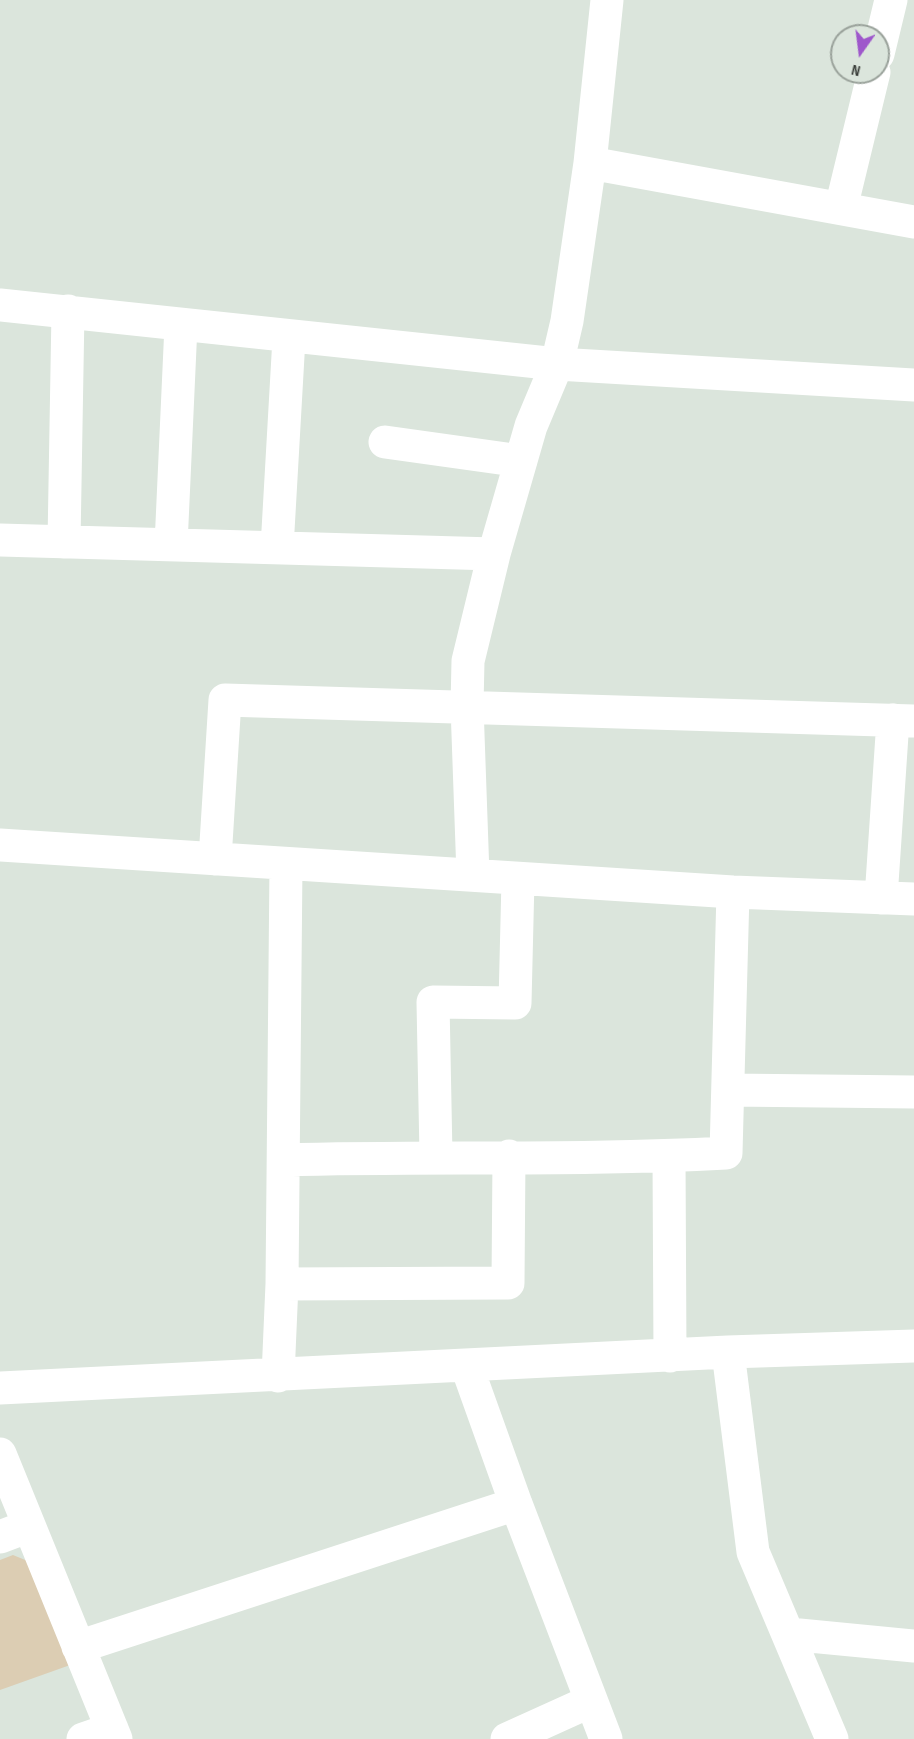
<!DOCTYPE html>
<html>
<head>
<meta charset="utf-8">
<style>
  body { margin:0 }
  #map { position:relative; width:914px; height:1739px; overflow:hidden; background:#dbe5dc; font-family:"Sofia Sans Condensed",sans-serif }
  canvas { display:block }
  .north { position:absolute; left:830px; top:24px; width:60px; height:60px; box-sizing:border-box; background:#dbe5dc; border:2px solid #9aa29b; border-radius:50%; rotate:194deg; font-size:16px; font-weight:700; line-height:24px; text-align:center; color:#393d39 }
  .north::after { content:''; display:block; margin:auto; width:21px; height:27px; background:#9e57cb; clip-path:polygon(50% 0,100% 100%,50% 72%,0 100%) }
</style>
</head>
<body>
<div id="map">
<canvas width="914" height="1739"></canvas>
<div class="north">N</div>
</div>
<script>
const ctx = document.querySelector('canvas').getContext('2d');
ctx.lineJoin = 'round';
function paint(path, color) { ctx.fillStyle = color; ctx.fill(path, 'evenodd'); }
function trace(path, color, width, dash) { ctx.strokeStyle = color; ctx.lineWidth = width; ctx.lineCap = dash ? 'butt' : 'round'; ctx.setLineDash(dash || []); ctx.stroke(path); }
paint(new Path2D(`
  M13,1555L30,1562L73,1664L0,1690V1560Z`), '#dccdb3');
trace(new Path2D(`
  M878,54L891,0
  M590,163L914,222
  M841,208L874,72
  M0,305L557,364L914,385
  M385,442L521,461
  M0,540L494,554
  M64,542L68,311
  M171,545L181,325
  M277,548L289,338
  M0,845L733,892L914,899
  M215,859L225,700L914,721
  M473,875L467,706L468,661L494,554L531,426L557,364L567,321L590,163L607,0
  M881,898L893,720
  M729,1090L914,1092
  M436,1156L433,1002L515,1003L518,879
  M669,1156L670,1356
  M284,1160C431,1156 579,1161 726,1153L733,892
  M282,1284L508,1283L509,1156
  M728,1352L753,1552L832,1739
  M467,1367L516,1504L606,1739
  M278,1376L282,1284L286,864
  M0,1388L728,1352L914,1346
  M0,1454L116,1739
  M0,1537L29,1526
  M789,1634L914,1646
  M78,1647L516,1504
  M83,1739L112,1729
  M507,1739L591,1701`), '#fff', 33);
</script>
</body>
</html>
